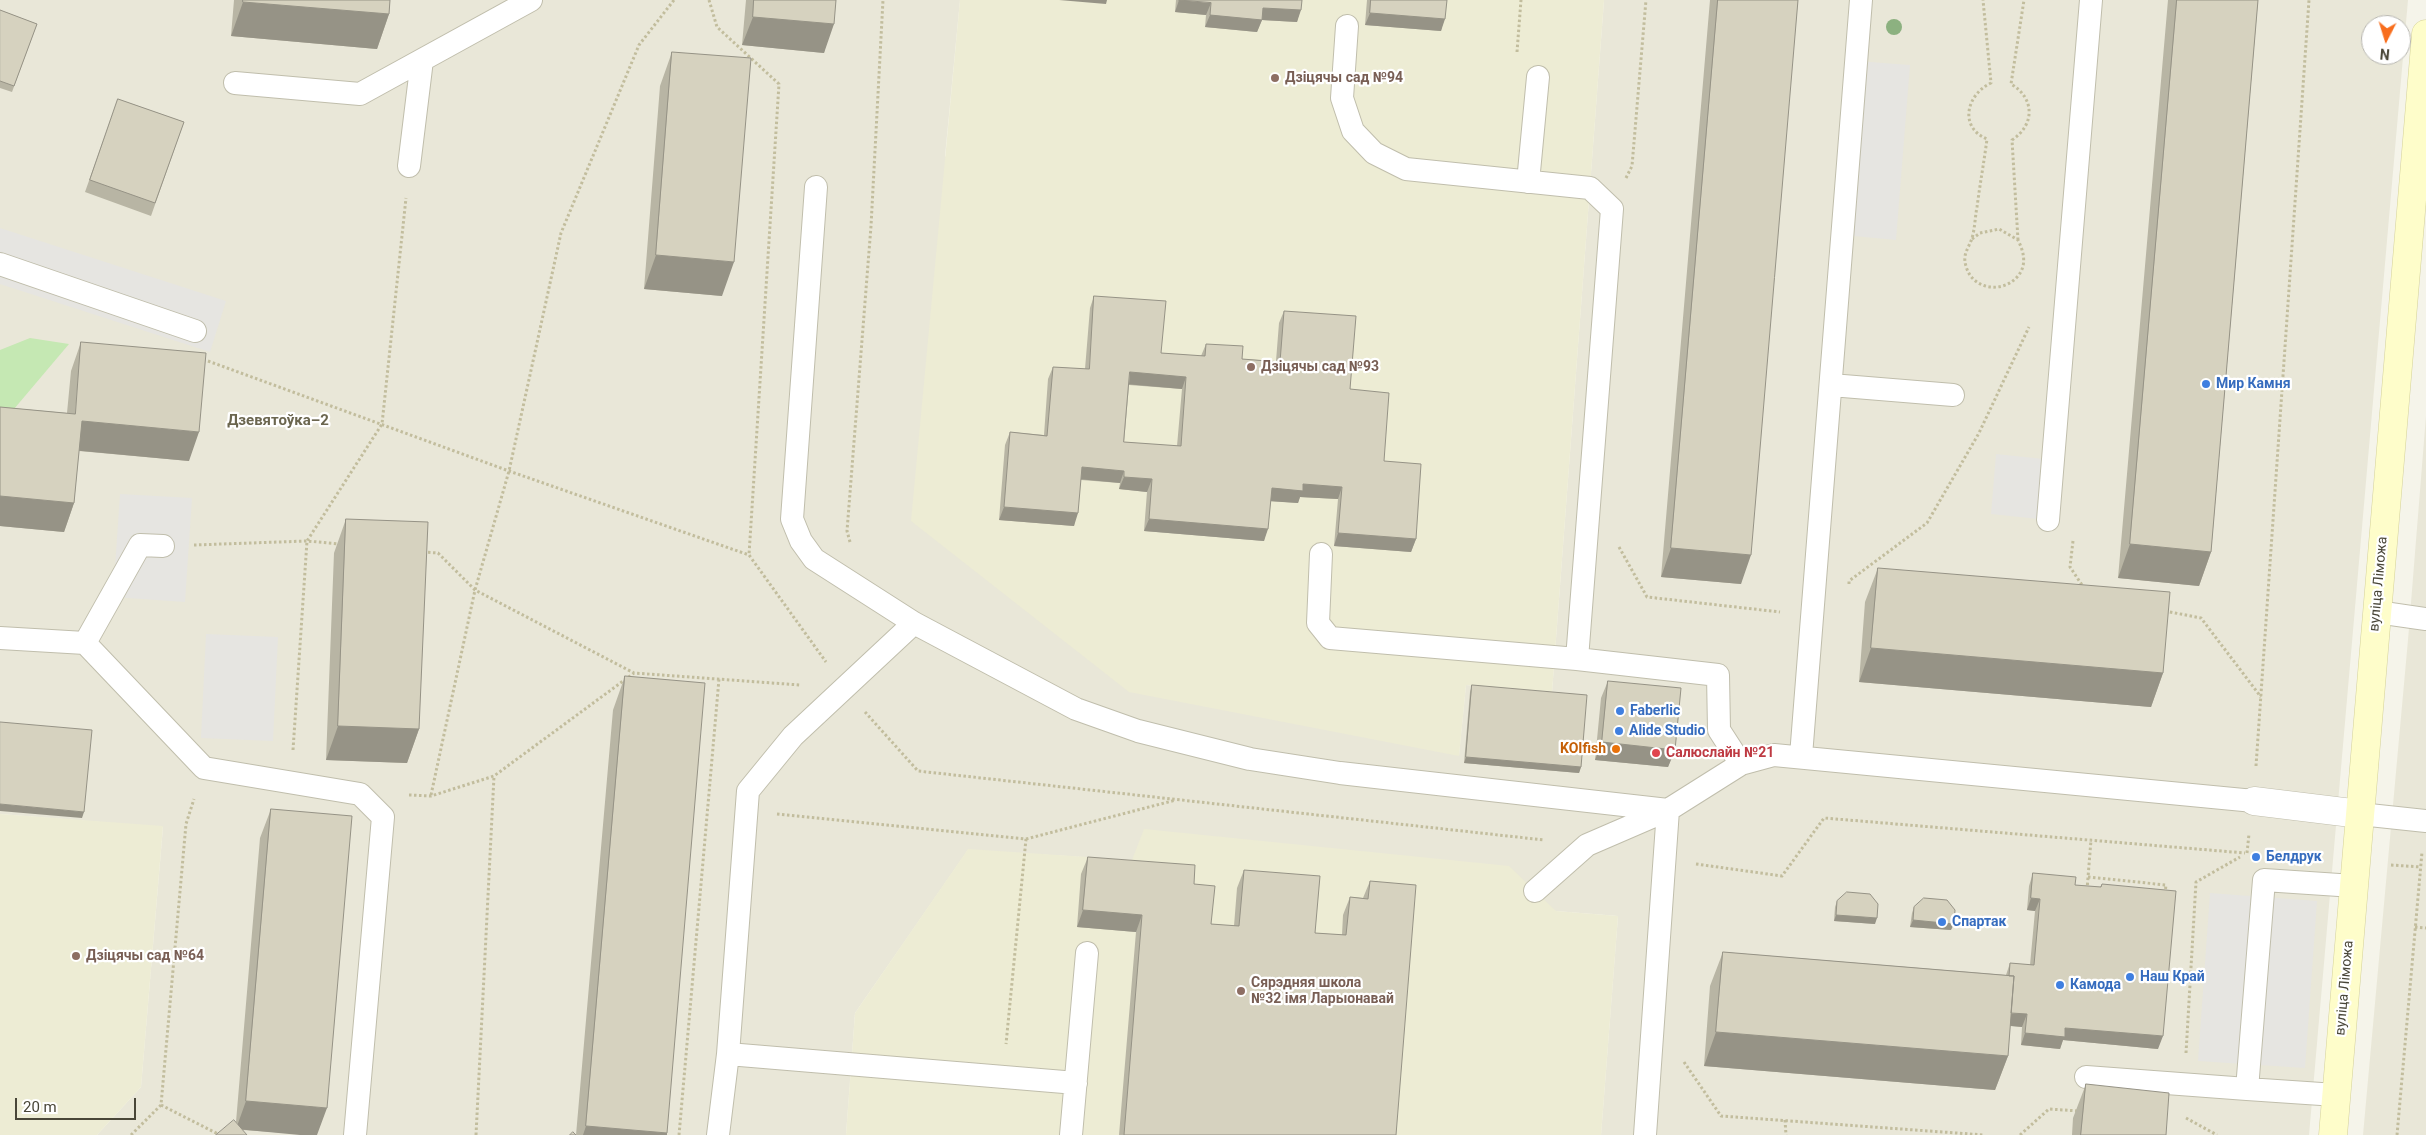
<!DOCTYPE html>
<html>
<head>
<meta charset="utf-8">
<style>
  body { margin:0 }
  #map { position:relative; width:2426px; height:1135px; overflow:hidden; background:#f5f4ea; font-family:Roboto,sans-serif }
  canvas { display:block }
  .north { position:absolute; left:2361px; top:15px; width:50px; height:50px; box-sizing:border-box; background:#fff; border:1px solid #b6b5af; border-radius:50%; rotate:185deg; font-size:14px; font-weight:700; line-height:20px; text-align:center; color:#494638 }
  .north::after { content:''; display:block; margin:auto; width:18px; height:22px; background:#f86e1d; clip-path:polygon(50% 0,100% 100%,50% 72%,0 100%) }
  .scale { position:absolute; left:15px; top:1098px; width:121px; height:22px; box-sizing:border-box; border:2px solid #494638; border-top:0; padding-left:6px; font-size:15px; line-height:18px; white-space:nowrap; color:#494638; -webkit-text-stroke:4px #fff; paint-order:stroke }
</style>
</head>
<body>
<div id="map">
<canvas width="2426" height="1135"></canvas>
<div class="north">N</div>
<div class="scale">20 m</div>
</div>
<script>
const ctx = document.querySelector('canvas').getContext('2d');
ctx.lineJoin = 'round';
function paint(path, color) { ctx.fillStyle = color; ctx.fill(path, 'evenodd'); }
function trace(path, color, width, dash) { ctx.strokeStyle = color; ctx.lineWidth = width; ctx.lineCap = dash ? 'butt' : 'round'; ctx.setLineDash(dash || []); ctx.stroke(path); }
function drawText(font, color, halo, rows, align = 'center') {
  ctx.font = font + ' Roboto,sans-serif'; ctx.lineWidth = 4.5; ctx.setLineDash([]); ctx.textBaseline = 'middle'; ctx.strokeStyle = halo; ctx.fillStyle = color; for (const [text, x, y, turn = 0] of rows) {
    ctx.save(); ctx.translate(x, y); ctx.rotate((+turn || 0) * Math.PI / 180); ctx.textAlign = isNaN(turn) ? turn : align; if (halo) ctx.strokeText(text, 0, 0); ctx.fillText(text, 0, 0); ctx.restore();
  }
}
paint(new Path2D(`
  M0,0H960L945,156L1459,755L1466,685L1552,692L1604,0H2408L2309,1135H1601L1618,916L1556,911L1132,860L968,850L855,1013L846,1135H97L141,1087L163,827L0,814ZM2371,25H2401V55H2371Z
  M2426,416V1135H2363L2408,640Z`), '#e9e7d8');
paint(new Path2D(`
  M960,0H1604L1552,692L1466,685L1459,756L1129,692L911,521Z
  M0,814L163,826L141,1087L97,1135H0Z
  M1144,829L1509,866L1556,911L1618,916L1601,1135H846L855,1013L968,849L1132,860Z`), '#edecd4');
paint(new Path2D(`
  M30,338L69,344L14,409L0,411V350Z`), '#c5e8b3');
paint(new Path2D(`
  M1857,61L1910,65L1896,240L1843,235Z
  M0,228L226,301L210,352L0,284Z
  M1996,454L2053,460L2048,520L1991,514Z
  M120,494L192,498L185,602L113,597Z
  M206,634L278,637L273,741L201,738Z
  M2210,893L2317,901L2305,1068L2198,1061Z`), '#e6e5e1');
const lane = new Path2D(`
  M1347,26L1342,98L1353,131L1374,153L1406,169L1590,188L1612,209L1577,659
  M235,83L360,94L531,0
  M409,166L422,60
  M1528,182L1538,77
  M816,187L792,519L801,541L814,559L914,623L1076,709L1138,731L1250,759L1340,773L1668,810L1741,764L1774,755L2254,801
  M0,264L195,331
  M1831,385L1953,395
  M2048,520L2091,0
  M1321,554L1318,623L1330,638L1577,659L1718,675L1719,730L1741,764
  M2377,612L2426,619
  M0,638L85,643L204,768L360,794L383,817L355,1135
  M85,643L140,545L163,546
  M1801,756L1861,0
  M2360,814L2426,821
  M1535,891L1587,845L1668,810L1645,1135
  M728,1054L1076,1083
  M2086,1077L2247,1089
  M2336,1095L2247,1089L2264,880L2354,886
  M718,1135L728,1054L748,791L793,736L914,623
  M1071,1135L1087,953`);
const street = new Path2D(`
  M2254,801L2360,814`);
const secondary = new Path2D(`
  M2333,1135L2426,34`);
trace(lane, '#c0beac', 24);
trace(street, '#c0beac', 29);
trace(secondary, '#d4d19a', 29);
trace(new Path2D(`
  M709,0L717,27L779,84L749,555
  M1517,52L1521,0
  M1626,178L1632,166L1646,0
  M1972,239L1980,233L1999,229L2018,240C2024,252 2027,265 2018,276C2003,294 1972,290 1966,266C1962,254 1969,248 1972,238C1975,228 1975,217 1977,207C1980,184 1984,162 1987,139C1958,127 1967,94 1991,83L1983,0
  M2018,240L2012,140C2035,125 2035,98 2011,84L2024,0
  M208,361L509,471L749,555L826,662
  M2073,541L2070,567L2084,588
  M850,542L847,531L871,226L883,0
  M194,545L307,541L340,544
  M1619,547L1647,597L1780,612
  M423,552L438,553L475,590L634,673
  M1849,584V581L1927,523L1979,433L2029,327
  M2165,611L2201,618L2261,697
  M865,712L918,771L1544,840
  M293,750L307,541L382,424L406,198
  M2256,766L2309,0
  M409,795L431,796L494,776L634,673L800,685
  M431,795L475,590L509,471L561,233L639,45L674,0
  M777,814L1026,839L1006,1044
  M1026,839L1176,800
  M2247,853L2249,834
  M1696,864L1782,876L1824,818L2245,853
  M2391,865L2421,867
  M2088,877L2166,885L2165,893
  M2087,890L2091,840
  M2415,927L2426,928
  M2186,1053L2196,882L2240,857
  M1684,1062L1721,1116L1984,1135
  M161,1105L220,1135
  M2186,1118L2217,1135
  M1785,1120L1786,1135
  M131,1135L161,1105L186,824L194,799
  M476,1135L494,776
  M679,1135L719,679
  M2020,1135L2049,1109L2079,1111
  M2397,1135L2422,852`), '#c2bd9d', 3, [2.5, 2.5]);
trace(lane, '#fff', 22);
trace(street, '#fff', 28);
trace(secondary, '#fefdca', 28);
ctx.fillStyle = '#8cb180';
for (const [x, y] of [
  [1894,27]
]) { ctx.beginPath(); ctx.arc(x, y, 8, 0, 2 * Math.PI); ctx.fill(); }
paint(new Path2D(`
  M234,0H390L389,14L377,49L231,36Z
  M746,0H836L824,53L742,45Z
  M1176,0H1302L1297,22L1262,20L1257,32L1205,27L1206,15L1175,12Z
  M1367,0H1447L1441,31L1365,25Z
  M1710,0H1798L1741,584L1661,577Z
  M2168,0H2258L2211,552L2199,586L2118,578Z
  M0,10L37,24L12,92L0,88Z
  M672,52L722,296L644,289L660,86Z
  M118,99L184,122L151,216L85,192Z
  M1094,296L1161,353L1201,356L1206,344L1242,359L1276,361L1279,323L1284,311L1350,389L1384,461L1416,539L1411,552L1334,546L1338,499L1300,497L1298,503L1271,501L1264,541L1144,531L1147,492L1119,489L1120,483L1081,480L1074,526L999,520L1005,445L1010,432L1044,435L1048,379L1053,367L1085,369L1090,308ZM1129,385L1182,389L1177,446L1124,442Z
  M81,342L189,461L79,451L74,503L64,532L0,526V407L67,413L71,371Z
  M346,519L419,729L407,763L326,760L334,553Z
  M1878,568L2163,673L2151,707L1859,682L1865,602Z
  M625,676L667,1133V1135H576L613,710Z
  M1608,681L1675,750L1668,767L1595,760L1601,698Z
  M1472,685L1581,767L1579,773L1464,763L1470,692Z
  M271,809L317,1135L243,1130L236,1122L260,838Z
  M1088,857L1194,884L1211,924L1234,926L1237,888L1244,870L1315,933L1342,935L1343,915L1350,897L1363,898L1370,881L1396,1135H1119L1136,932L1077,927L1081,874Z
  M2033,873L2075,885L2100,887L2102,884L2158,1049L2063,1040L2060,1049L2021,1045L2022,1027L2010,1026L2008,1056L1995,1090L1704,1066L1710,986L1723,952L2006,975L2010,963L2030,965L2035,911L2027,910L2029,886Z
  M1837,901L1875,924L1834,921L1835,907Z
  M1914,907L1951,930L1910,927L1912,913Z
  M2086,1084L2166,1135H2072L2073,1118Z`), '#b8b5a4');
paint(new Path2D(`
  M1059,0H1107L1106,4Z
  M1179,0L1211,3L1206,15L1175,12Z
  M243,2L389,14L377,49L231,36Z
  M1263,8L1301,10L1297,22L1262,20L1257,32L1205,27L1210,15Z
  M1370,13L1445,19L1441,31L1365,25Z
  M753,17L834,24L824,53L742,45Z
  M656,255L734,262L722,296L644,289Z
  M1130,372L1186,377L1182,389L1125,384Z
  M82,421L199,432L189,461L71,450Z
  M1082,467L1124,471L1120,483L1078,479Z
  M1124,477L1152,479L1147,492L1119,489Z
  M1303,484L1342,487L1338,499L1300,497L1298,503L1267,501L1272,488Z
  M0,496L74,503L64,532L0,526Z
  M1004,507L1078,513L1074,526L999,520Z
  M1149,519L1268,529L1264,541L1144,531Z
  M1338,533L1416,539L1411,552L1334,546Z
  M2130,544L2211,552L2199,586L2118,578Z
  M1671,548L1751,555L1741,584L1661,577Z
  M1871,648L2163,673L2151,707L1859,682Z
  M338,726L419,729L407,763L326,760Z
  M1602,742L1675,750L1668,767L1595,760Z
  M1466,757L1581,767L1579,773L1464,763Z
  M0,804L84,812L82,818L0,811Z
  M2031,898L2040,899L2035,911L2027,910Z
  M1083,910L1142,915L1136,932L1077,927Z
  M1836,915L1877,918L1875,924L1834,921Z
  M1913,920L1954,924L1951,930L1910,927Z
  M2006,1013L2027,1014L2022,1027L2002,1025Z
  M2065,1028L2163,1036L2158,1049L2063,1040L2060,1049L2021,1045L2025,1033Z
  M1716,1032L2008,1056L1995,1090L1704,1066Z
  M246,1101L327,1108L317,1135H300L236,1129Z
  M586,1126L667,1133V1135H583Z`), '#969386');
const building = new Path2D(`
  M243,0H390L389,14L243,2Z
  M754,0H836L834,24L753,17Z
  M1179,0H1302L1301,10L1263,8L1262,20L1210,15L1211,3Z
  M1371,0H1447L1445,19L1370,13Z
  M1718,0H1798L1751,555L1671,548Z
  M2177,0H2258L2211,552L2130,544Z
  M0,10L37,24L14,86L0,81Z
  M672,52L751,58L734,262L656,255Z
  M118,99L184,122L155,203L90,180Z
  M1094,296L1166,301L1161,353L1205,356L1206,344L1243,346L1242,359L1280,362L1284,311L1356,316L1350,389L1389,393L1384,461L1421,464L1416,539L1338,533L1342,487L1303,484V491L1272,488L1268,529L1149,519L1152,479L1124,477V471L1082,467L1078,513L1004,507L1010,432L1047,436L1053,367L1089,369ZM1130,372L1186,377L1181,446L1124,442Z
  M81,342L206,353L199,432L82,421L74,503L0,496V407L75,414Z
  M346,519L428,522L419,729L338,726Z
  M1878,568L2170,592L2163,673L1871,648Z
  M625,676L705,683L667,1133L586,1126Z
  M1608,681L1681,688L1675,750L1602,742Z
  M1472,685L1587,695L1581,767L1466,757Z
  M0,722L92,730L84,812L0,804Z
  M271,809L352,816L327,1108L246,1101Z
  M1088,857L1195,865L1194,884L1215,886L1211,924L1239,926L1244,870L1320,876L1315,933L1346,935L1350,897L1368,899L1370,881L1416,885L1396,1135H1124L1142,915L1083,910Z
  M2033,873L2076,877L2075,885L2101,887L2102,884L2176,891L2163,1036L2065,1028V1037L2025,1033L2027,1014L2011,1013L2014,976H2009L2010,963L2034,965L2040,899L2031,898Z
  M1847,892L1870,894L1878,904L1877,918L1836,915L1837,901Z
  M1924,898L1947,900L1955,910L1954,924L1913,920L1914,907Z
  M1723,952L2014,976L2008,1056L1716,1032Z
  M2086,1084L2169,1093L2166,1135H2081Z
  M234,1120L247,1135H216Z
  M573,1132L576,1135H570Z`);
paint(building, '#d6d2bf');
trace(building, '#969386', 1);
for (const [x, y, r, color] of [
  [1275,78,5,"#8d6e63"],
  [1251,367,5,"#8d6e63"],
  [2206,384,5,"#3f7fe0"],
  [1620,711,5,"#3f7fe0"],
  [1619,731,5,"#3f7fe0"],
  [1616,749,5,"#e8710a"],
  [1656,753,5,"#e0444e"],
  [2256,857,5,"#3f7fe0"],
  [1942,922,5,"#3f7fe0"],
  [76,956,5,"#8d6e63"],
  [2130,977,5,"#3f7fe0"],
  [2060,985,5,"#3f7fe0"],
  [1241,991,5,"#8d6e63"]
]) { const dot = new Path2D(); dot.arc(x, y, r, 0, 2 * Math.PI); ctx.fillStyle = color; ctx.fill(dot); trace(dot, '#fff', 2); }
drawText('bold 14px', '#785e54', '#fff', [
  ["Дзіцячы сад №94",1285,78],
  ["Дзіцячы сад №93",1261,367],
  ["Дзіцячы сад №64",86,956],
  ["Сярэдняя школа",1251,983],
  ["№32 імя Ларыонавай",1251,999]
], 'left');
drawText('bold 14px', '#366cbe', '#fff', [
  ["Мир Камня",2216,384],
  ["Faberlic",1630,711],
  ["Alide Studio",1629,731],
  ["Белдрук",2266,857],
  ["Спартак",1952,922],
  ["Наш Край",2140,977],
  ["Камода",2070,985]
], 'left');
drawText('14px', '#494638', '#fff', [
  ["вуліца Ліможа",2379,584,-85],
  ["вуліца Ліможа",2345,988,-85]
]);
drawText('bold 14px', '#c56008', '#fff', [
  ["KOIfish",1606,749]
], 'right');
drawText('bold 14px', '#be3a42', '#fff', [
  ["Салюслайн №21",1666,753]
], 'left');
drawText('bold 15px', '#6b664f', '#fff', [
  ["Дзевятоўка–2",278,421]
]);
</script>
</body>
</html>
